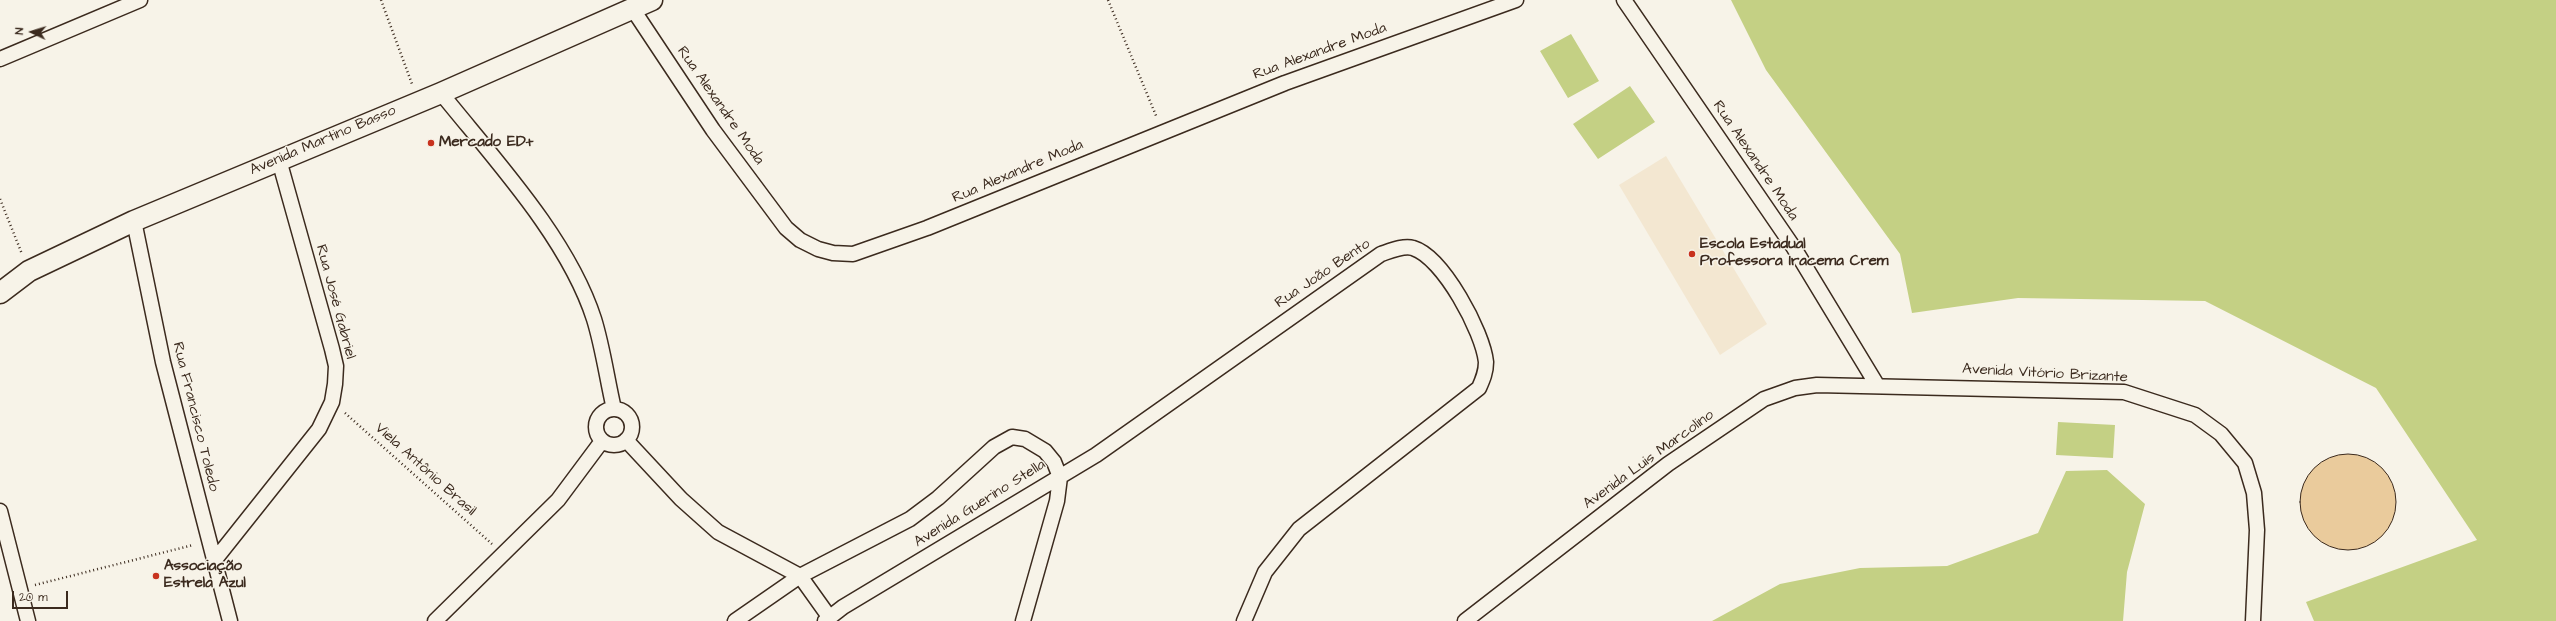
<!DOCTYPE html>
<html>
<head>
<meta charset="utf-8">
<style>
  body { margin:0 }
  #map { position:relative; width:2556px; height:621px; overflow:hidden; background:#f7f3e8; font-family:"Architects Daughter",sans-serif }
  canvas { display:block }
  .north { position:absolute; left:12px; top:12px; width:40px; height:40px; -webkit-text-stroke:3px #f7f3e8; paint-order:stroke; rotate:274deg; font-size:11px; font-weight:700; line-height:16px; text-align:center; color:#3b2a1e }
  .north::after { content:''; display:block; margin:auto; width:14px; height:18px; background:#3b2a1e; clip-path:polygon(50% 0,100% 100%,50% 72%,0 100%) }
  .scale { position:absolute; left:12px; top:591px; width:56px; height:18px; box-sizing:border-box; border:2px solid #3b2a1e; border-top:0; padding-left:5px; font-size:12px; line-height:14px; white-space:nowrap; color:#3b2a1e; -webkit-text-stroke:3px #f7f3e8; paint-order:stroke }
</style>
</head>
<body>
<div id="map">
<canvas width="2556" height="621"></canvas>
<div class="north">N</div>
<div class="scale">20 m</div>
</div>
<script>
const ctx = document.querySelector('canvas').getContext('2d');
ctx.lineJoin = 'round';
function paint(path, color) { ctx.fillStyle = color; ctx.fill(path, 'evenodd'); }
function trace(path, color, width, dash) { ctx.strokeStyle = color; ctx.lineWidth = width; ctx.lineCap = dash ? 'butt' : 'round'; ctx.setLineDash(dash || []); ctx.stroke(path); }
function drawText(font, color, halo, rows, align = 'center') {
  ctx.font = font + ' "Architects Daughter",sans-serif'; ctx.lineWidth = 3; ctx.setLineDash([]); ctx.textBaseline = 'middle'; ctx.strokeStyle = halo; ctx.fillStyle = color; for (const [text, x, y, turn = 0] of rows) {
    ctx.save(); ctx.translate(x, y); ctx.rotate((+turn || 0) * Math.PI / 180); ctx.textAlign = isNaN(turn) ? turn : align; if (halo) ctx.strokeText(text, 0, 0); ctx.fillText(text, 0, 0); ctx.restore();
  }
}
paint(new Path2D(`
  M1666,156L1767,324L1720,355L1619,185Z`), '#f3e7d1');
paint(new Path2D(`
  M1731,0H2556V621H2314L2306,602L2477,540L2376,388L2205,301L2018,298L1912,313L1900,254L1766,70Z
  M1571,34L1599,81L1568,98L1540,51Z
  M1630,86L1655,122L1598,159L1573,124Z
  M2058,422L2115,425L2113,458L2056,455Z
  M2107,470L2145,504L2127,572L2123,621H1712L1780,584L1860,568L1947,566L2038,533L2066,471Z`), '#c4d084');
const building = new Path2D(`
  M2300 502a48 48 0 1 1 96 0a48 48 0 1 1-96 0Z`);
paint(building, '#eacb9c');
trace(building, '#3b2a1e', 1);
const street = new Path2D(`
  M1624,0L1794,248L1877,385
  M632,8L713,130L786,228L800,240L818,249L833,253L853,254L927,228L1285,83L1516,0
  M0,59L140,0
  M441,93C494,159 568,238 594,319C603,348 607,379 614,409
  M134,221L163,362L230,621
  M596 427a18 18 0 1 1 36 0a18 18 0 1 1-36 0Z
  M626,440L681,499L718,532L800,576L830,618L829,621
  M0,511L28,621
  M214,561L319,429L332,402L335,384L336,366L332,349L279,160
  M435,621L558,500L602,441
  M735,621L800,576L910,519L938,498L994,447L1012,437L1025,439L1045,451L1054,462L1060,477L1057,501L1023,621
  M825,621L843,607L1096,455L1381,254C1390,251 1404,245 1413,248C1443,257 1483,332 1486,362C1486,372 1483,379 1479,388L1299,529L1265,572L1244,621
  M1465,621L1668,464L1764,399L1795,388L1817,385L2124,392L2195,415L2221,434L2245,463L2254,493L2257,530L2253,621`);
const secondary = new Path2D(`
  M0,293L29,271L134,221L441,93L652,0`);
trace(street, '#3b2a1e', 17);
trace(secondary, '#3b2a1e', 23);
trace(new Path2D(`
  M381,0L412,84
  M1108,0L1157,118
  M0,199L22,254
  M345,413L492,544
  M35,585L193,545`), '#3b2a1e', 2.5, [1, 3]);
trace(street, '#f7f3e8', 14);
trace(secondary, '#f7f3e8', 20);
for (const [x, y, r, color] of [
  [431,143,4,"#c8321e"],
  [1692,254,4,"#c8321e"],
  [156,576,4,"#c8321e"]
]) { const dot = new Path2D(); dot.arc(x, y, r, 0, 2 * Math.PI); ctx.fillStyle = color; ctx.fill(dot); trace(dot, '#f7f3e8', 1.5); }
drawText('15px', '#3b2a1e', '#f7f3e8', [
  ["Rua Alexandre Moda",1320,52,-20],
  ["Rua Alexandre Moda",720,106,55],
  ["Avenida Martino Basso",323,141,-23],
  ["Rua Alexandre Moda",1755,161,56],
  ["Rua Alexandre Moda",1018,172,-23],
  ["Rua João Bento",1323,274,-34],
  ["Rua José Gabriel",335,302,75],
  ["Avenida Vitório Brizante",2045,374,3],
  ["Rua Francisco Toledo",195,417,76],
  ["Avenida Luis Marcolino",1649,460,-36],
  ["Viela Antônio Brasil",425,470,42],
  ["Avenida Guerino Stella",980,504,-32]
]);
drawText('bold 15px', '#3b2a1e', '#f7f3e8', [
  ["Mercado ED+",439,143],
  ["Escola Estadual",1700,245],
  ["Professora Iracema Crem",1700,262],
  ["Associação",164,567],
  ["Estrela Azul",164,584]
], 'left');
</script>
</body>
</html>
